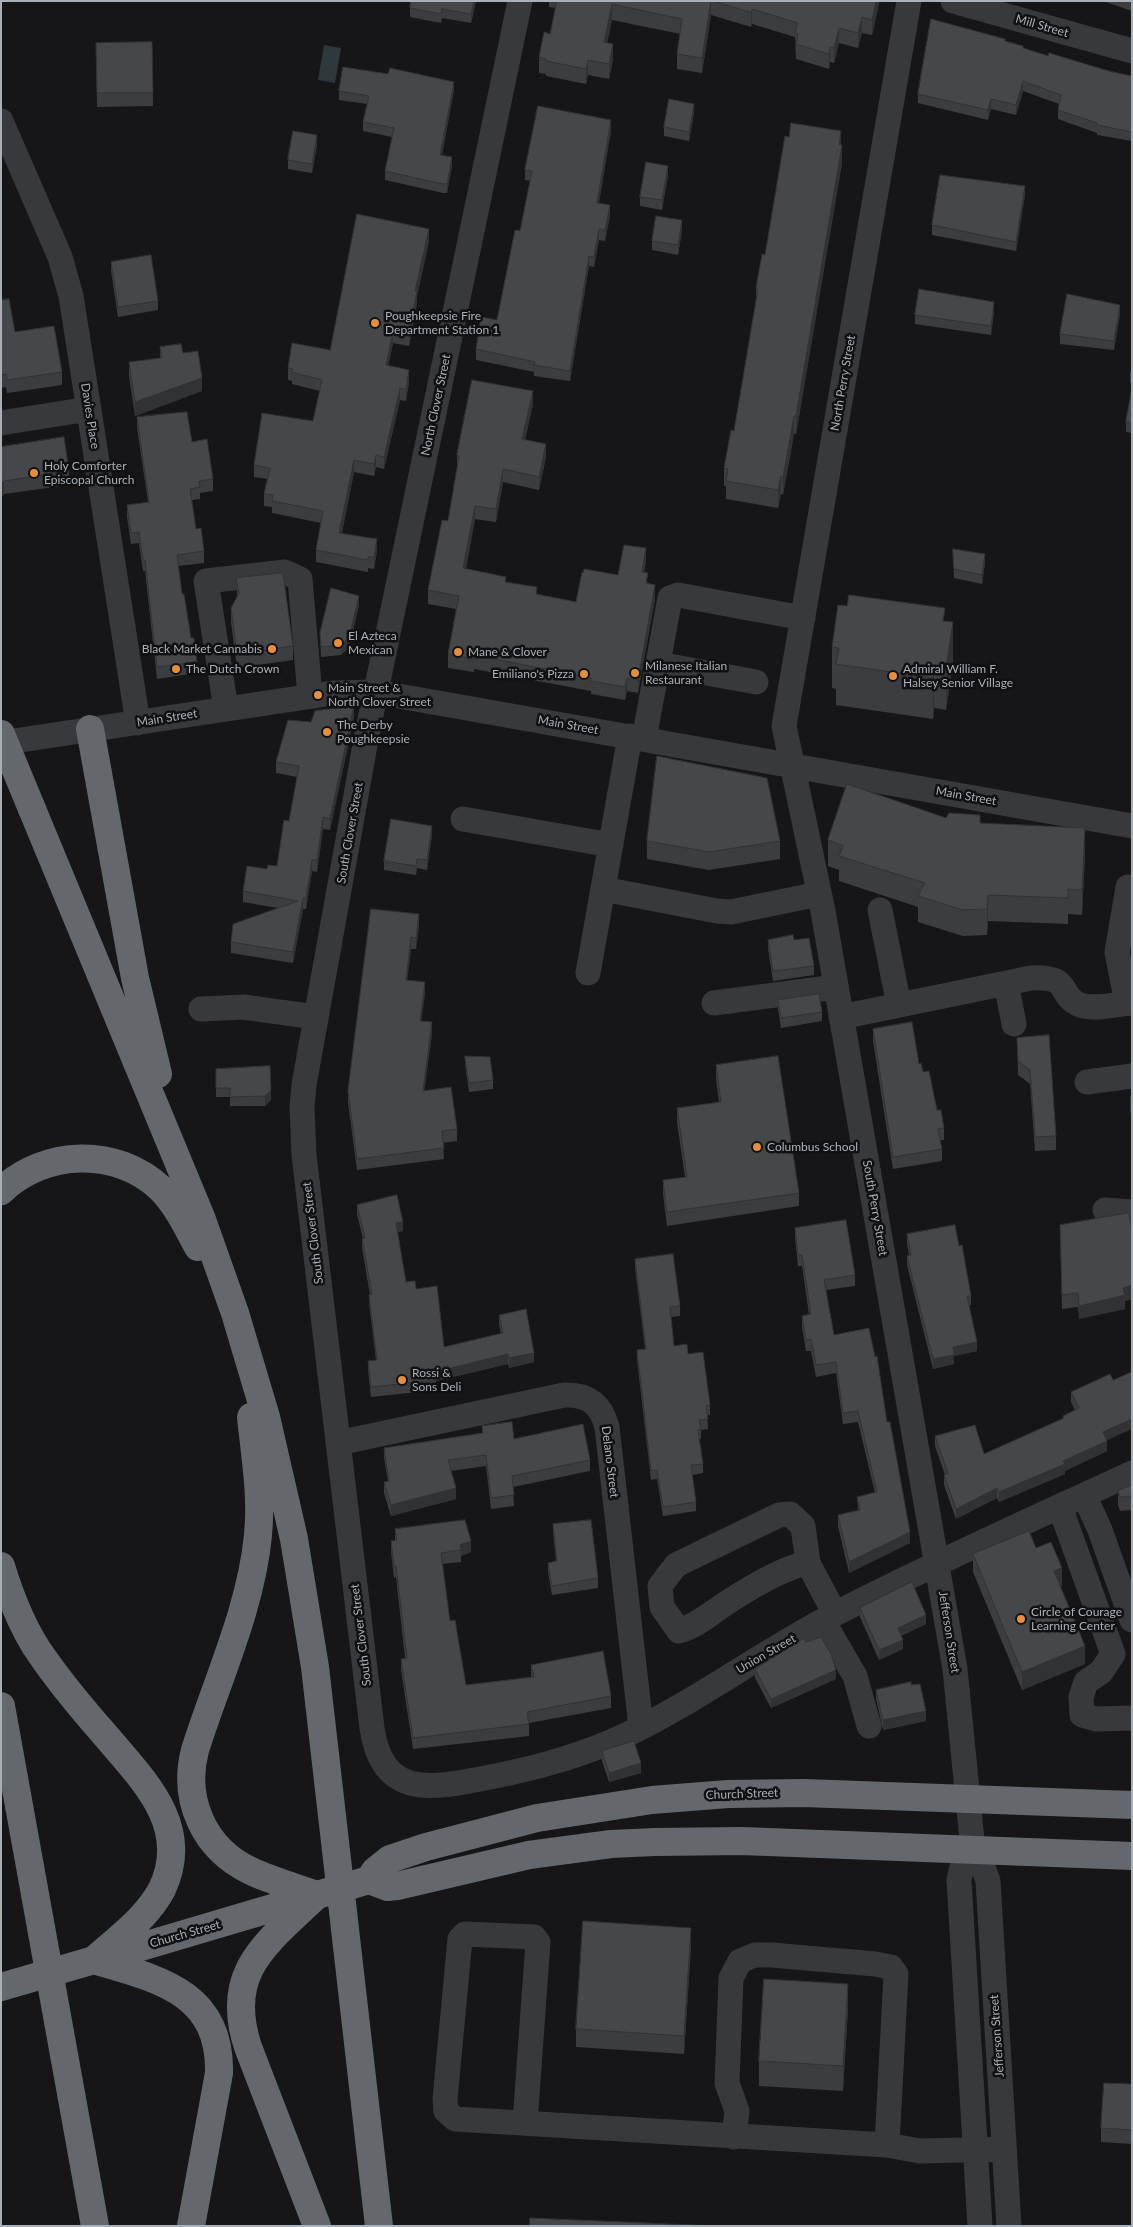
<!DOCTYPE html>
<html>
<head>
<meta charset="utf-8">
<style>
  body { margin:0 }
  #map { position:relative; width:1133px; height:2227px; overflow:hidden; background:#161618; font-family:Lato,sans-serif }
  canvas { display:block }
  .frame { position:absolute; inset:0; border:2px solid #a9b0b7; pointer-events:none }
</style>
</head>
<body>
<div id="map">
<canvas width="1133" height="2227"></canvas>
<div class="frame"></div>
</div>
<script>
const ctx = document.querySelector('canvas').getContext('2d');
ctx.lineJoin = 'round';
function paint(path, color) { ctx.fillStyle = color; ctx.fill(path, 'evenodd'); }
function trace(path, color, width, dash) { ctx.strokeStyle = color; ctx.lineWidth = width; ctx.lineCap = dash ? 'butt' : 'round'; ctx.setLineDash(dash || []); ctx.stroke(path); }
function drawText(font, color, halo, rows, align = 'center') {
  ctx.font = font + ' Lato,sans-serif'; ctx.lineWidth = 5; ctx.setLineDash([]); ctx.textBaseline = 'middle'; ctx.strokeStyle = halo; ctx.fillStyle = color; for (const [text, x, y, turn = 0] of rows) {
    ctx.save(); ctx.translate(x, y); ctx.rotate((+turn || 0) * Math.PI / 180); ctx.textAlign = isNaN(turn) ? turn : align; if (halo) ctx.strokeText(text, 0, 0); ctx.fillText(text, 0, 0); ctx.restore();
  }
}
paint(new Path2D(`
  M324,45L341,48L335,83L318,80Z`), '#2f393d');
trace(new Path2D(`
  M520,1L367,734L304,1085L302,1107L304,1155L372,1728C382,1798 430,1789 485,1778C533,1769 582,1756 626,1735C699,1700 765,1650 837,1613C934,1563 1033,1519 1132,1473
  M909,1L784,726L823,911L955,1669L973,1850L984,1870L988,1881L1009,2226
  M953,1L1132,51
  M1,121L60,257L71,296L138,723
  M1,423L89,409
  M658,664L756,682
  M226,709L206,581L285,572L300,579L310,696
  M644,739L670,598L678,595L803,618
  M1,743L333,693L376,692L1132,826
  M463,819L611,845
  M603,889L717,911L731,912L819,894
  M880,910L899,1005
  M588,973L630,736
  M1006,983L1014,1024
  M714,1003L836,987
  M1127,1003L1117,952L1128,887L1132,888
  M201,1009L243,1007L316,1017
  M841,1017L1031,978C1074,976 1056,995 1080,1005C1095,1010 1116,1004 1132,1003
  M1087,1082L1132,1076
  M1105,1210L1132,1212
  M338,1443L564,1395C588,1394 601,1404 607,1427L641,1727
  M1084,1495L1100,1530L1132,1620
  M1060,1507L1113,1654L1101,1672L1086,1682L1081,1697L1082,1715L1096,1719L1132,1718
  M808,1563L803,1526L790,1514L779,1515L676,1565L660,1586L662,1607L679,1631C694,1627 706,1617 719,1608C741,1593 783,1567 808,1563L835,1614
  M823,1621L855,1676L869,1726
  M973,1850C965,1860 961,1867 959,1880L980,2226
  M525,2123L538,1942L534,1937L465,1934L460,1939L445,2099L446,2111L455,2119L887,2145L920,2151L1004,2149
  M734,2137L737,2111L727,2083L731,1978L740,1961L755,1955H772L875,1964L891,1967L896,1974L887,2145`), '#37393c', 25);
trace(new Path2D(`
  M90,729L135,978L158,1074
  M32,809L201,1217L235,1313L266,1417L294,1539L315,1667L379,2226
  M1,1191C45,1149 117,1147 161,1189C177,1205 187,1227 198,1247
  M251,1417C255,1456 262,1496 258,1535C251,1609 217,1680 195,1750C182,1800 204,1849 251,1871C272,1881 295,1887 317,1895
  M1,1566C11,1599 24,1632 44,1659C63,1686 84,1711 106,1736C143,1780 192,1826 162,1889C147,1918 117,1939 94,1960
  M1,1706L95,2226
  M1132,1805L804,1793L728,1794L652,1800L537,1818L426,1847L390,1859L375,1871L369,1880L388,1887L397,1886L529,1855L611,1844L655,1842L742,1841L1132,1856
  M317,1895C267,1943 223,1971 248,2047L317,2226
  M100,1959L313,1896
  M94,1960C158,1979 221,1992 219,2073L191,2226`), '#64686d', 28);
trace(new Path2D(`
  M1,734L32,809
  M317,1895L369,1880
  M1,1987L94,1960`), '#64686d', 28);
paint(new Path2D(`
  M411,1H476L471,23L442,18L441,23L410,17V8Z
  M549,1H879V4L872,35L862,33L858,48L839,43L834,63L830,62L829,69L796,59L795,37L752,24L751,27L711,15L702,73L677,69V54L680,34L612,20L607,43L613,59L609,79L588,75L586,84L546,76V74L539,73V57L550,34L555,8L549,7Z
  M1103,1H1132V11Z
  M1005,41L1023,48L1048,56L1132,76V141L1097,135V133L1058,119V110L1059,104L1023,91L1016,115L991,109L988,120L918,103V94Z
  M152,42L153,106L97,107L96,43Z
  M454,90L442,155L452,166L447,193H443L385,180V171L392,137L363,131V122L367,104L339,100V91Z
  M694,113L689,141L664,136V127Z
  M611,131L599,203L610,216L605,241L599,240L594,267L589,266L570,381L534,376V372L476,360V349L497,320L520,231L530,181L525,180V170Z
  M317,145L312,173L288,169V160Z
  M841,145L842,163L796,434H794L783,495L781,494L778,508L726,499V486H724V468L734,431L756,300V288L765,255Z
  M668,175L662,210L640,206V197Z
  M1025,195L1016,251L932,235V225Z
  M682,230L678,255L652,250V241Z
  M429,241L417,296V303L409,346L393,343L388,366L409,382L406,401L400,400L384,469L376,467L374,476L354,472L342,533L377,551L374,569L368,568V572L316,562V550L321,523L272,513V507L264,506V494L267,479L254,477V465L313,421L320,391L292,384V381L288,380V368L330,350Z
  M111,262L158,301V310L118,317L111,271Z
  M1,300L15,332L62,372V385L7,393L6,387L1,388Z
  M994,312L991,335L915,324V315Z
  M1120,314L1114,350L1060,344V334Z
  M160,347L202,391L135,416L129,376V362L160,358Z
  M1132,366V383H1130V373Z
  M1132,388V433L1126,432V422Z
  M533,404L525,440L546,457L539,490L503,482L496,522L475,519L466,569L506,582L537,594L576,602L583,573L618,575L646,562L644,572L648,584L655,599L638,693L627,691L625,700L591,694V691L474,669V672L448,668V654L456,609L428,604V590L448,521L457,469V455Z
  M137,417L192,442L213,479V491L200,493V499L192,500L196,529L204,551V563L178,566L182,594L191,638L197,662V673L157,679L145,571H143L139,543L131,544L127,517V505L148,502L137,428Z
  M1,447L69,471V485L4,494L1,498Z
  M953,549L985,563L982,584L954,578Z
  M236,578L293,646V660L237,668L231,622V608L237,597Z
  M359,605L349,648L341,655L321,657L320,633Z
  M945,621L953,663L946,710L934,708L933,719L836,705V689L832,688V647Z
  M354,718L330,830L323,829L317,872L312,871L306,909H303L293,963L231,953V942L278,908L243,902V891L267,869L277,866L289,821L297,777L276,773V762L311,722Z
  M946,818L980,823L1085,854L1082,915L1068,914V924L988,921L987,935L963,936L918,922V907L839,881V870L828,866V840Z
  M432,835L427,870L417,868L416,875L384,870V861Z
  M647,841H780V859L709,870L647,859Z
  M371,909L419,925L416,949H411L407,980L425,993L421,1021L432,1034L424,1090L457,1129V1141L443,1143L444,1159L357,1170L348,1103V1091Z
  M768,940H794L814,966V975L773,981L768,949Z
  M778,1000L822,1012V1021L781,1028L778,1009Z
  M873,1029L919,1064L923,1072L937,1110L944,1128V1140H940L942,1149V1161L893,1169L873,1041Z
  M1049,1035L1056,1136V1150L1035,1151L1030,1084L1018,1075L1017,1038Z
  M465,1056L493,1080V1089L469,1092L465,1065Z
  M716,1065L799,1193V1206L667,1226L663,1194V1180L685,1177L677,1122V1108L719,1102L716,1079Z
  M216,1069L271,1100L265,1106H230V1097H216Z
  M1132,1096V1123L1130,1110V1097Z
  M357,1205L403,1231L397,1232L406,1282L416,1289L444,1347L501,1334L499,1324V1315L534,1362L509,1368L508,1364L436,1381V1390L371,1397L368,1370V1361L376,1360L369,1304L370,1295L362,1248V1239H363L357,1214Z
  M1060,1225L1132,1231V1299L1125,1301V1309L1079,1319L1078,1307L1062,1309Z
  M795,1228L855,1275V1286L826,1290L834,1335L887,1422L910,1543L849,1573L838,1526V1515L858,1510L857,1497L875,1493L858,1422L843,1424L836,1373L816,1377L811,1351H806L802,1327V1316L809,1314L802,1266H798L795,1239Z
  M907,1234L959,1246L971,1296V1305H969L977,1351L954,1356V1364L933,1369L907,1265V1256L909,1255L907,1244Z
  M635,1259L680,1306V1316L671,1317L674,1346L688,1354L710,1405V1415H707L708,1429L701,1430V1439H699L703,1464V1473L692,1475L696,1502V1511L663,1516L657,1479L651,1480L637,1360V1350L645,1349L635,1268Z
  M1071,1392L1107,1440V1451L1065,1471V1474L999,1502L997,1498L956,1519L944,1485V1475H945L935,1446V1436L984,1454L1063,1419V1416L1075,1410L1071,1402Z
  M482,1426L514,1439L590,1460V1471L513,1487L514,1506L491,1509L486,1466L451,1471L456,1499L391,1516L384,1493V1482L388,1481L384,1458V1448L482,1433Z
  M1132,1485V1510L1120,1511L1118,1505V1491Z
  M553,1524L598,1578V1588L552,1595L548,1572V1563L556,1561L553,1533Z
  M395,1529L471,1552L461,1556V1562L442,1564L450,1621L466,1685L531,1677V1665L611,1696V1708L529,1723V1736L413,1749L401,1670V1659L405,1658L396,1577L394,1578L391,1552V1541H395Z
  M1036,1548L1062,1586L1060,1587L1085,1664L1022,1690L973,1572V1554Z
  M860,1608L926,1624L901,1636L903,1649L879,1660L860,1617Z
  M806,1642L836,1679L771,1708L755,1678V1669Z
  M911,1685L926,1721L883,1730L876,1699V1690Z
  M602,1751L641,1773L609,1782L602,1761Z
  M691,1946L684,2054L576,2047V2029Z
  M848,2008L843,2091L759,2086V2061Z
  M1132,2084V2144L1101,2142V2128Z`), '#3b3d40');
paint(new Path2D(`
  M474,1H476L471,23V14Z
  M711,1V15L702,73V58Z
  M876,1H879V4L872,35V20Z
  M612,4V20L604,57V42Z
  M752,9V24L751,27V12Z
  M862,17V33L858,48V33Z
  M839,28V43L834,63V48Z
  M613,44V59L609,79V64Z
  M830,47V62L829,69V54Z
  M588,60V75L586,84V69Z
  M1023,81V91L1016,115V105Z
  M454,82V90L440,164V155Z
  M991,99V109L988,120V110Z
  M694,104V113L689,141V132Z
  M611,120V131L597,213V203Z
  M841,131V149L839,145Z
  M317,135V145L312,173V164Z
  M842,145V163L796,434V416Z
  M452,157V166L447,193V184Z
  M668,166V175L662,210V200Z
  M1025,186V195L1016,251V242Z
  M610,205V216L605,241V230Z
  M682,220V230L678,255V245Z
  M429,229V241L417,296V303L409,346V334L415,291Z
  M599,229V240L594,267V257Z
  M589,256V266L570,381V371Z
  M994,302V312L991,335V326Z
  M1120,305V314L1114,350V341Z
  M393,331V343L386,377V365Z
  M409,370V382L406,401V389Z
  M202,378V391L135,416V402Z
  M400,388V400L384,469V457Z
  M533,391V404L522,453V439Z
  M794,416V434L783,495V477Z
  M546,444V457L539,490V477Z
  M376,455V467L374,476V464Z
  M354,460V472L339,545V533Z
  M503,469V482L496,522V509Z
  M781,476V494L778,508V490Z
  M4,481V494L1,498V484Z
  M475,506V519L463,582V568Z
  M377,539V551L374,569V557Z
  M646,548V562L642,585V572Z
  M985,554V563L982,584V575Z
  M655,585V599L638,693V680Z
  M359,596V605L349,648L341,655V645Z
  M953,622V663L946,710V668Z
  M934,667V708L933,719V678Z
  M627,678V691L625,700V687Z
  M354,706V718L330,830V819Z
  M323,817V829L317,872V860Z
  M432,826V835L427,870V860Z
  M1085,828V854L1082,915V890Z
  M417,859V868L416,875V866Z
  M312,860V871L306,909V898Z
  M988,895V921L987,935V909Z
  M303,898V909L293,963V952Z
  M419,914V925L416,949V938Z
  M411,937V949L406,991V980Z
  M425,982V993L420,1032V1021Z
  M432,1022V1034L423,1102V1091Z
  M271,1090V1100L265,1106V1096Z
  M403,1222V1231L396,1233V1223Z
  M1132,1285V1299L1125,1301V1309L1079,1319V1306Z
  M977,1342V1351L954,1356V1364L933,1369V1359L953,1347Z
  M534,1353V1362L509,1368V1358Z
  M508,1354V1364L436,1381L435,1372Z
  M1132,1419V1429L1103,1442V1432Z
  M1107,1441V1451L1065,1471V1474L999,1502V1492Z
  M456,1488V1499L391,1516V1505Z
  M997,1488V1498L956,1519V1509Z
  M910,1532V1543L849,1573V1562Z
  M471,1541V1552L461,1556L460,1545Z
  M1062,1568V1586L1054,1589V1571Z
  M926,1615V1624L898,1637V1628Z
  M903,1640V1649L879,1660V1650Z
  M1085,1646V1664L1022,1690V1672Z
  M836,1670V1679L771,1708V1699Z
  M926,1711V1721L883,1730V1720Z
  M641,1763V1773L609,1782V1773Z
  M691,1928V1946L684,2054V2036Z
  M848,1984V2008L843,2091V2066Z`), '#303234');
const building = new Path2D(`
  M411,1H474L471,14L442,9L441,14L410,8Z
  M557,1H711L702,58L677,54L682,19L612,4L604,42L613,44L609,64L588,60L586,69L546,61V59L539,57L544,32L550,34Z
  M714,1H876L872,20L862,17L858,33L839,28L834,48L830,47L829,54L796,44L798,34L795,33L798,23L752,9L751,12Z
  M931,19L1005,39V41L1023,46V48L1048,56L1049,53L1112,72L1132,76V132L1097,125V123L1058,110L1061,95L1023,81L1016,105L991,99L988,110L918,94Z
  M152,42L153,93H97L96,43Z
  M343,67L388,74L390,68L454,82L440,155L452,157L447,184H443L385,171L394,128L363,122L369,96L339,91Z
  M669,99L694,104L689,132L664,127Z
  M538,106L611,120L597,203L610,205L605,230L599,229L594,257L589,256L570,371L534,365L535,362L476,349L481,317L497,320L515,230L520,231L532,171L525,170Z
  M791,123L841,131L839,145H842L796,416H794L783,477L781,476L778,490L726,481L728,469L724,468L731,430L734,431L758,289L756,288L762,254L765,255L785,136L789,137Z
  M293,131L317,135L312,164L288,160Z
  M646,162L668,166L662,200L640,197Z
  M940,175L1025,186L1016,242L932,225Z
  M357,214L429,229L415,291H417L409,334L393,331L386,365L409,370L406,389L400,388L384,457L376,455L374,464L354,460L339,533L377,539L374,557H368V560L316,550L323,511L272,501L273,495L264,494L270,468L254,465L262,413L313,421L322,380L292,372L293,369L288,368L292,343L330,350Z
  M656,216L682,220L678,245L652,241Z
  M151,255L158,301L118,307L111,262Z
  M919,289L994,302L991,326L915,315Z
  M1067,294L1120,305L1114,341L1060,334Z
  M9,299L15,332L54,326L62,372L7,380L6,374L1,375V300Z
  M181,344L183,353L198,351L202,378L135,402L129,362L162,358L160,347Z
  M472,380L533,391L522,439L546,444L539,477L503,469L496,509L475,506L463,568L506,577L505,582L537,587L536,594L576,602L582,572L583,573L584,569L618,575L624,545L646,548L642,572L648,573L646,583L655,585L638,680L627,678L625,687L591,681V678L474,655V659L448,654L459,596L428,590L442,520L448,521L459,456L457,455Z
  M1132,388V423L1126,422Z
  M187,412L192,442L207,439L213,479L199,481L200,487L190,489L196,529L201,528L204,551L177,555L182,594H184L191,638H194L197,662L157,667L145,560H143L139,532L131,533L127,505L149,502L137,417Z
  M64,437L69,471L4,481L1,484V447Z
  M953,549L985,554L982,575L954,569Z
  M283,573L293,646L237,654L231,608L239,593L236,578Z
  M331,588L359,596L349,638L341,645L321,647L320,633Z
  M849,595L945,608L943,621L953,622L946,668L934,667L933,678L836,664L839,648L832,647L838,605L847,606Z
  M354,706L330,819L323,817L317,860H312L306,898H303L293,952L231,942L233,924L298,901L243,891L247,866L267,869L268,865L277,866L284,820L289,821L299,766L276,762L288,720L311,722L315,711Z
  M657,756L767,778L780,841L709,852L647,841Z
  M847,784L946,818L949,813L980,815V823L1085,828L1082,890L1068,889V898L988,895L987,909L963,910L918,896L925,883L839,856L843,846L828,840Z
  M391,819L432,826L427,860L417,859L416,866L384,861Z
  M371,909L419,914L416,938L411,937L406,980L425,982L420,1021L432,1022L423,1091L451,1087L457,1129L442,1131L444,1148L357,1159L348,1091Z
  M793,935L794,940L809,938L814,966L773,971L768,940Z
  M819,994L822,1012L781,1018L778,1000Z
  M912,1022L919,1064L921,1063L923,1072L929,1071L937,1110H941L944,1128L938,1129L942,1149L893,1157L873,1029Z
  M1049,1035L1056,1136L1035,1137L1030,1070L1018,1061L1017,1038Z
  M465,1056L490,1057L493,1080L469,1083Z
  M778,1056L799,1193L667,1212L663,1180L687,1177L677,1108L721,1102L716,1065Z
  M270,1066L271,1090L265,1096L230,1097V1088H216V1069Z
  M1132,1096V1109L1130,1097Z
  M397,1195L403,1222L396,1223L406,1282L415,1281L416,1289L437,1286L444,1347L503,1333L499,1315L526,1309L534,1353L509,1358L508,1354L435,1372L436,1380L371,1387L368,1361L377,1360L369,1295L372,1294L362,1239L365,1238L357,1205Z
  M1129,1213L1132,1231V1285L1123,1288L1125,1295L1079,1306L1078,1293L1062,1295L1060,1225Z
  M846,1220L855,1275L824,1280L834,1335L869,1328L875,1357L877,1356L887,1422H890L910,1532L849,1562L838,1515L860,1510L857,1497L877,1492L858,1411L843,1413L836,1362L816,1365L811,1339L806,1340L802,1316L811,1314L802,1255H798L795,1228Z
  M955,1225L959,1246L962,1245L971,1296H967L977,1342L953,1347L954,1355L933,1359L907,1256L911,1255L907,1234Z
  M673,1254L680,1306L670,1307L674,1346L687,1344L688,1354L703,1352L710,1405L706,1406L708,1419L699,1420L701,1429L698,1430L703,1464L691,1465L696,1502L663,1507L657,1470L651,1471L637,1350L646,1349L635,1259Z
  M1132,1372V1419L1103,1432L1107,1441L1063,1461L1065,1464L999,1492L997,1488L956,1509L944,1475L948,1473L935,1436L975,1425L984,1454L1064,1418L1063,1416L1079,1408L1071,1392L1110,1374L1113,1380Z
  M512,1422L514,1439L583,1424L590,1460L512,1476L514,1495L491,1498L486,1455L448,1460L456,1488L391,1505L384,1482L389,1481L384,1448L483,1433L482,1426Z
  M1132,1485V1496L1120,1497L1118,1491Z
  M465,1520L471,1541L460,1545L461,1550L441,1553L450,1621L455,1620L466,1685L534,1677L531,1665L603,1651L611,1696L527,1712L529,1724L413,1738L401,1659L407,1658L396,1566H394L391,1541L397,1540L395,1529Z
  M591,1520L598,1578L552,1586L548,1563L557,1561L553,1524Z
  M1029,1531L1036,1548L1051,1542L1062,1568L1054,1571L1085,1646L1022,1672L973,1554Z
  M912,1582L926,1615L898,1628L903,1640L879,1650L860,1608Z
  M821,1637L831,1654L836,1670L771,1699L755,1669L804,1638L806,1642Z
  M911,1682V1685L920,1684L926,1711L883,1720L876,1690Z
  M634,1741L641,1763L609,1773L602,1751Z
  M583,1921L691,1928L684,2036L576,2029Z
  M764,1979L848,1984L843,2066L759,2061Z
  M1104,2083L1132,2084V2130L1101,2128Z
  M530,2218L716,2226H530Z`);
paint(building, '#45474b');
trace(building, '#303234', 1);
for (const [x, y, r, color] of [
  [375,323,5,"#e38f43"],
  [34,473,5,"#e38f43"],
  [338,643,5,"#e38f43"],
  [272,649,5,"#e38f43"],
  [458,652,5,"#e38f43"],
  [176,669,5,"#e38f43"],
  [635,673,5,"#e38f43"],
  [584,674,5,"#e38f43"],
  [893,676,5,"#e38f43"],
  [318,695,5,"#e38f43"],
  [327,732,5,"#e38f43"],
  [757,1147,5,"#e38f43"],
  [402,1380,5,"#e38f43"],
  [1021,1619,5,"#e38f43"]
]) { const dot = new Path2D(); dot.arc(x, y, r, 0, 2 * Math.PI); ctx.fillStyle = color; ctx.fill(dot); trace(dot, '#111113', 2); }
drawText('12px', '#a9b0b7', '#111113', [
  ["Mill Street",1042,26,16],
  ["North Perry Street",843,383,-80],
  ["North Clover Street",436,405,-78],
  ["Davies Place",90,416,81],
  ["Main Street",167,718,-9],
  ["Main Street",568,725,10],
  ["Main Street",966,796,10],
  ["South Clover Street",350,833,-80],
  ["South Perry Street",875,1208,80],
  ["South Clover Street",313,1233,-97],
  ["Delano Street",610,1462,83],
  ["Jefferson Street",949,1632,81],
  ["South Clover Street",361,1635,-97],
  ["Union Street",766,1654,-30],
  ["Church Street",742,1794,-2],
  ["Church Street",185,1934,-16],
  ["Jefferson Street",997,2036,-94]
]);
drawText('12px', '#a9b0b7', '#111113', [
  ["Poughkeepsie Fire",385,316],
  ["Department Station 1",385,330],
  ["Holy Comforter",44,466],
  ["Episcopal Church",44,480],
  ["El Azteca",348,636],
  ["Mexican",348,650],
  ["Black Market Cannabis",262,649,"right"],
  ["Mane & Clover",468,652],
  ["Milanese Italian",645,666],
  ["Restaurant",645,680],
  ["The Dutch Crown",186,669],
  ["Admiral William F.",903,669],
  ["Halsey Senior Village",903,683],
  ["Emiliano's Pizza",574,674,"right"],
  ["Main Street &",328,688],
  ["North Clover Street",328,702],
  ["The Derby",337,725],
  ["Poughkeepsie",337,739],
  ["Columbus School",767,1147],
  ["Rossi &",412,1373],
  ["Sons Deli",412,1387],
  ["Circle of Courage",1031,1612],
  ["Learning Center",1031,1626]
], 'left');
</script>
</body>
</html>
